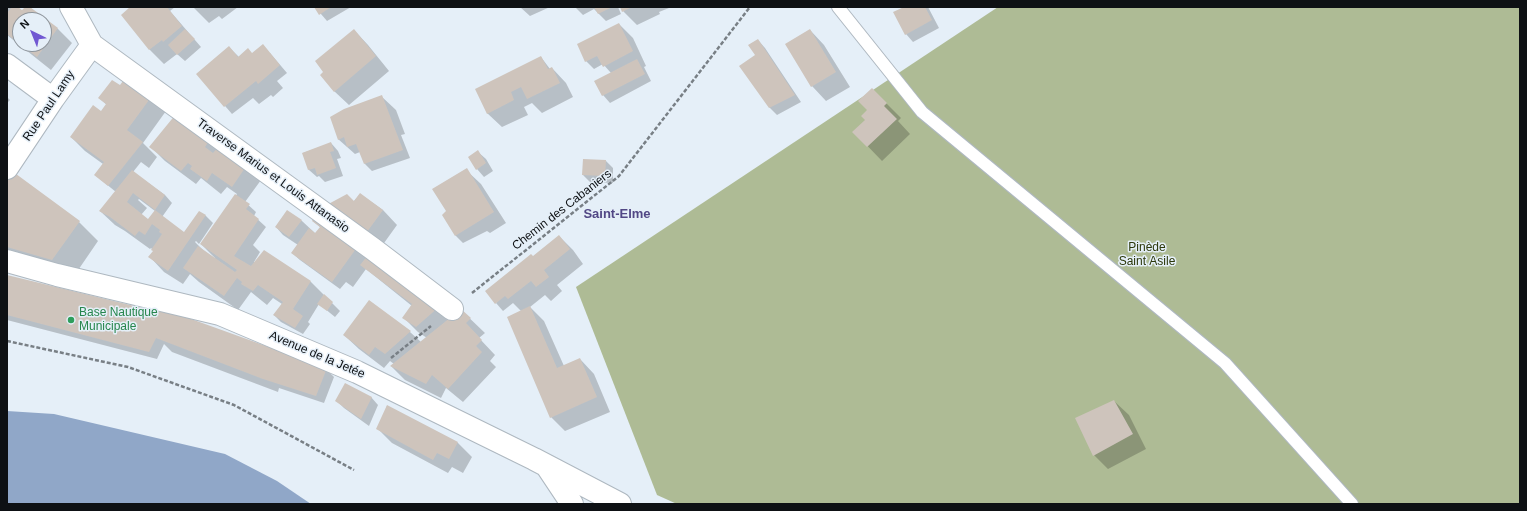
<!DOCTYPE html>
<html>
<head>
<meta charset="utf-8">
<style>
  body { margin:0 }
  #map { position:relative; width:1527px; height:511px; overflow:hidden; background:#e5eff8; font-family:Arial,sans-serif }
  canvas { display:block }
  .frame { position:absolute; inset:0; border:8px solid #0e1114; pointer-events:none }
  .north { position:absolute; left:12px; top:12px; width:40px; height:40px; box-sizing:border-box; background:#e5eff8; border:1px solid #8f969d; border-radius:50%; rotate:317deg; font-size:11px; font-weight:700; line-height:16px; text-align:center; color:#0e1114 }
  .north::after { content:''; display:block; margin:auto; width:14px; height:18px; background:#7158d2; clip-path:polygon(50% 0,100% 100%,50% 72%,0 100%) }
</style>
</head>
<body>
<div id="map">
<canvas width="1527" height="511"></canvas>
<div class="frame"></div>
<div class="north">N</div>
</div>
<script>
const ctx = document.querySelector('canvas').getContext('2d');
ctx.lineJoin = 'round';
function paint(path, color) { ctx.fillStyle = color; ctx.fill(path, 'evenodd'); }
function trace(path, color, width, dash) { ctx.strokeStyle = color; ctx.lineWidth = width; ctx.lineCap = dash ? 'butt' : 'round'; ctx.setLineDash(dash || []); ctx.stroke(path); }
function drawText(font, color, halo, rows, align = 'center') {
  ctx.font = font + ' Arial,sans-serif'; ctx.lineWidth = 3; ctx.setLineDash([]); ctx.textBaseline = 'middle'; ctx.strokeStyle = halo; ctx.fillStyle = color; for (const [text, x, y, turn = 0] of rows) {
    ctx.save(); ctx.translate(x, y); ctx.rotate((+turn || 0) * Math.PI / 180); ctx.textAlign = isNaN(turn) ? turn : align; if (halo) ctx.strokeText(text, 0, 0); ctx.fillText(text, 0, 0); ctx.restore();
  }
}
paint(new Path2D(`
  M998,7H1520V504H677L657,495L576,287Z`), '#aebb95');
paint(new Path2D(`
  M7,411L54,414L225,454L277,481L311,504H7Z`), '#90a7c8');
paint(new Path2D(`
  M7,7H16L22,12L26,7H28L58,29L72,43L51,70L7,35ZM20,20H44V44H20Z
  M132,7H175L170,11L201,47L185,61L177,54L164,64L150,50L122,15Z
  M193,7H238L222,19L219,16L209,23Z
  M315,7H351L327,21Z
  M520,7H550L530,16Z
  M575,7H618L621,14L606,21L594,9L583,15Z
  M621,7H669V8L659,12L660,14L637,25L623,11Z
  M905,7H928L939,28L913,42L906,34Z
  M619,24L633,38L646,66L644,67L651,81L610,103L603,95L611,73L603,64L594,69L586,61Z
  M354,30L368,45L389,71L349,105L334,91Z
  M810,30L824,45L850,87L826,101L812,86Z
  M758,40L765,48L801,102L777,115L769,107L756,55Z
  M229,47L239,57L252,54L270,53L287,73L277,81L283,88L273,97L271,95L259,104L253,98L232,114L219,99Z
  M541,57L550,69L552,68L566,83L573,97L542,113L532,103L524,107L528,115L502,127L487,113Z
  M126,79L166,111L143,143L157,157L149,168L141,162L133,172L165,195L172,203L162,217L188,236L199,212L206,216L213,223L199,244L196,241L195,242L205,252L214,259L215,258L201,244L237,194L227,187L221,194L201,178L196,184L165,161L151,147L176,115L261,180L245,202L256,212L254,216L266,227L253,245L260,252L254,262L255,263L264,251L311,282L340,311L335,317L319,304L308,322L310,324L303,334L281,322L274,315L282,304L273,298L267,305L251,292L238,310L199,282L190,274L183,284L164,272L150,257L154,251L151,248L150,249L125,231L115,225L100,211L116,192L95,175L103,164L85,151L71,137L102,112L107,105L99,98L121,87ZM139,199L155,211L148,221L141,215L147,208L138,200Z
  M872,89L901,118L898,121L910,134L882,161L854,132L867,120Z
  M381,96L396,110L405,134L401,135L410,158L372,171L365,164L360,152L355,154L338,139Z
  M7,97L10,100L7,103Z
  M331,143L338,151L341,158L337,159L343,176L325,182L319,176L317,177L309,170L303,153Z
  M478,152L486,159L493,171L484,177L477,169L469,157Z
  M606,161L613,168V183L590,182L583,175Z
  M466,170L481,184L506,223L490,233L487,231L463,243L456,236L443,215L448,212Z
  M7,179L79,222L98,241L72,279L7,260Z
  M360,194L383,210L397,225L379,250L336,222Z
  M288,212L302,221L316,234L321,228L313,221L461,310L485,333L479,338L495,355L490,361L496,367L463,402L446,388L441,398L405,380L391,366L394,364L390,361L384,368L359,349L344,335L410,332L421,342L427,338L418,332L404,318L412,306L366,269L353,287L346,282L340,289L300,260L292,253L298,245L283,235L276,227Z
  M559,236L573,250L583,264L557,285L562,291L551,301L545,295L530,307L544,321L564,366L580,359L594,374L610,412L565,431L551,417L521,311L513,303L503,311L496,303L533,257Z
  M7,276L326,369L334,377L324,403L279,388L278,392L172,352L164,344L157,359L7,320Z
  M371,397L378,405L369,426L344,408L337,401Z
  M1114,401L1129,415L1146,449L1108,469L1094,455Z
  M387,406L458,443L472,457L463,473L452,467L448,473L392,443L378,429Z`), '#0003');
paint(new Path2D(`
  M12,7H18L22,10L25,7H30L58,28L37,57L7,34V13ZM20,20H44V44H20Z
  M130,7H167L182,26L163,42L162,40L149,50L121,15Z
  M314,7H331L319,15Z
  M594,7H612L598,14Z
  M620,7H632L622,12Z
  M904,7H925L932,20L905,35L893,12Z
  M619,23L633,51L603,67L597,56L585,62L577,44Z
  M185,29L195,39L177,55L168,45Z
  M354,29L376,56L334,92L320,75L323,72L315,61Z
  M810,29L836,72L811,87L785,44Z
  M758,39L795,95L769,108L739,66L755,55L748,45Z
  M263,44L280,65L258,84L256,81L224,107L196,74L229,46L238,57L248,48L252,53Z
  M541,56L548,69L552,67L560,83L527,99L521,87L511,92L514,100L487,114L475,89Z
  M637,59L645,74L602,96L594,81Z
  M126,77L152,96L127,130L143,142L108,186L94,175L104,162L70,137L93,105L101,111L106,104L98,98L112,80L120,85Z
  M872,88L887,103L884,106L897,119L867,147L852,132L865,120L861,116L867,110L858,101Z
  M382,95L403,150L364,164L356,144L347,147L344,137L338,140L330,117L344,109Z
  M176,114L211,138L205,147L213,153L220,145L247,165L232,187L212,173L207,181L190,169L192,166L188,163L181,171L149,147Z
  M331,142L334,151L330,152L336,168L317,175L315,168L308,170L302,153Z
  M478,150L486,163L476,170L468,157Z
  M583,159L606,160L605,176L582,175Z
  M467,168L494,212L455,236L442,215L446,211L432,189Z
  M132,170L165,195L155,210L133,193L127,202L148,219L155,210L184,232L199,211L206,215L168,271L148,257L153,251L151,250L162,234L159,232L160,230L152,224L145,235L139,231L135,236L110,217L99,211Z
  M12,171L80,221L52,260L7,247V177Z
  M360,193L383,210L364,236L321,208L347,194L354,201Z
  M235,194L250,204L246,209L259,219L234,256L251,266L264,250L311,281L293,309L303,316L295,328L273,315L283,302L258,285L253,291L241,284L242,282L237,278L224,296L183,268L198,246L235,272L237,270L200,244Z
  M287,210L302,220L289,237L275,227Z
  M315,215L358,246L332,282L291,253L309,228L315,233L320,227L312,221Z
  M559,235L570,249L544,270L549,277L536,287L531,281L508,299L505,296L495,304L485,291L531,254L533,256Z
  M369,254L440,306L416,327L402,318L412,304L360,265Z
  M7,275L155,311L157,307L169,311L327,368L316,396L263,379L156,338L149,352L7,315Z
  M324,294L333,302L327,311L317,304Z
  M369,300L411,331L385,354L375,347L369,355L343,335Z
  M530,306L557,368L580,358L597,397L550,418L507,317Z
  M461,309L471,318L466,323L482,340L476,346L482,352L448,389L432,375L426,384L390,366Z
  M345,383L372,397L361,419L335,401Z
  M1114,400L1133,434L1093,456L1075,418Z
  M387,405L458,442L449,459L437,453L433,460L376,429Z`), '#cec4bc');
const lane = new Path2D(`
  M838,7L922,112L1225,363L1352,504`);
const street = new Path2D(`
  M71,7L92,45L373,249L452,309
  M7,65L53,99
  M7,168L53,99L92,45
  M7,261L57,275L220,314L357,372L534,459L620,504
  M548,468L572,504`);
trace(lane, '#aeb8c0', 14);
trace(street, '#aeb8c0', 24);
trace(new Path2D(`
  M472,293L619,176L750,7
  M7,341L128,367L234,405L354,470
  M391,358L431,326`), '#787f85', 2.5, [4, 2]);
trace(lane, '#fff', 12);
trace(street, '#fff', 22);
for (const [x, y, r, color] of [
  [71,320,4,"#2e9e5b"]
]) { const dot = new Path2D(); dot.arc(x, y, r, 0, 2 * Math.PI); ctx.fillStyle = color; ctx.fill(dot); trace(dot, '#e5eff8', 1.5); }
drawText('12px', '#0e1114', '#e5eff8', [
  ["Rue Paul Lamy",49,106,-56],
  ["Traverse Marius et Louis Attanasio",273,176,36],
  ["Chemin des Cabaniers",562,210,-38],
  ["Avenue de la Jetée",317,355,23]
]);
drawText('12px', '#2c380a', '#e5eff8', [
  ["Pinède",1147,248],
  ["Saint Asile",1147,262]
]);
drawText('12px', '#27864d', '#e5eff8', [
  ["Base Nautique",79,313],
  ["Municipale",79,327]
], 'left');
drawText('bold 13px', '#514785', '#e5eff8', [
  ["Saint-Elme",617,214]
]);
</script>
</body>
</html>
